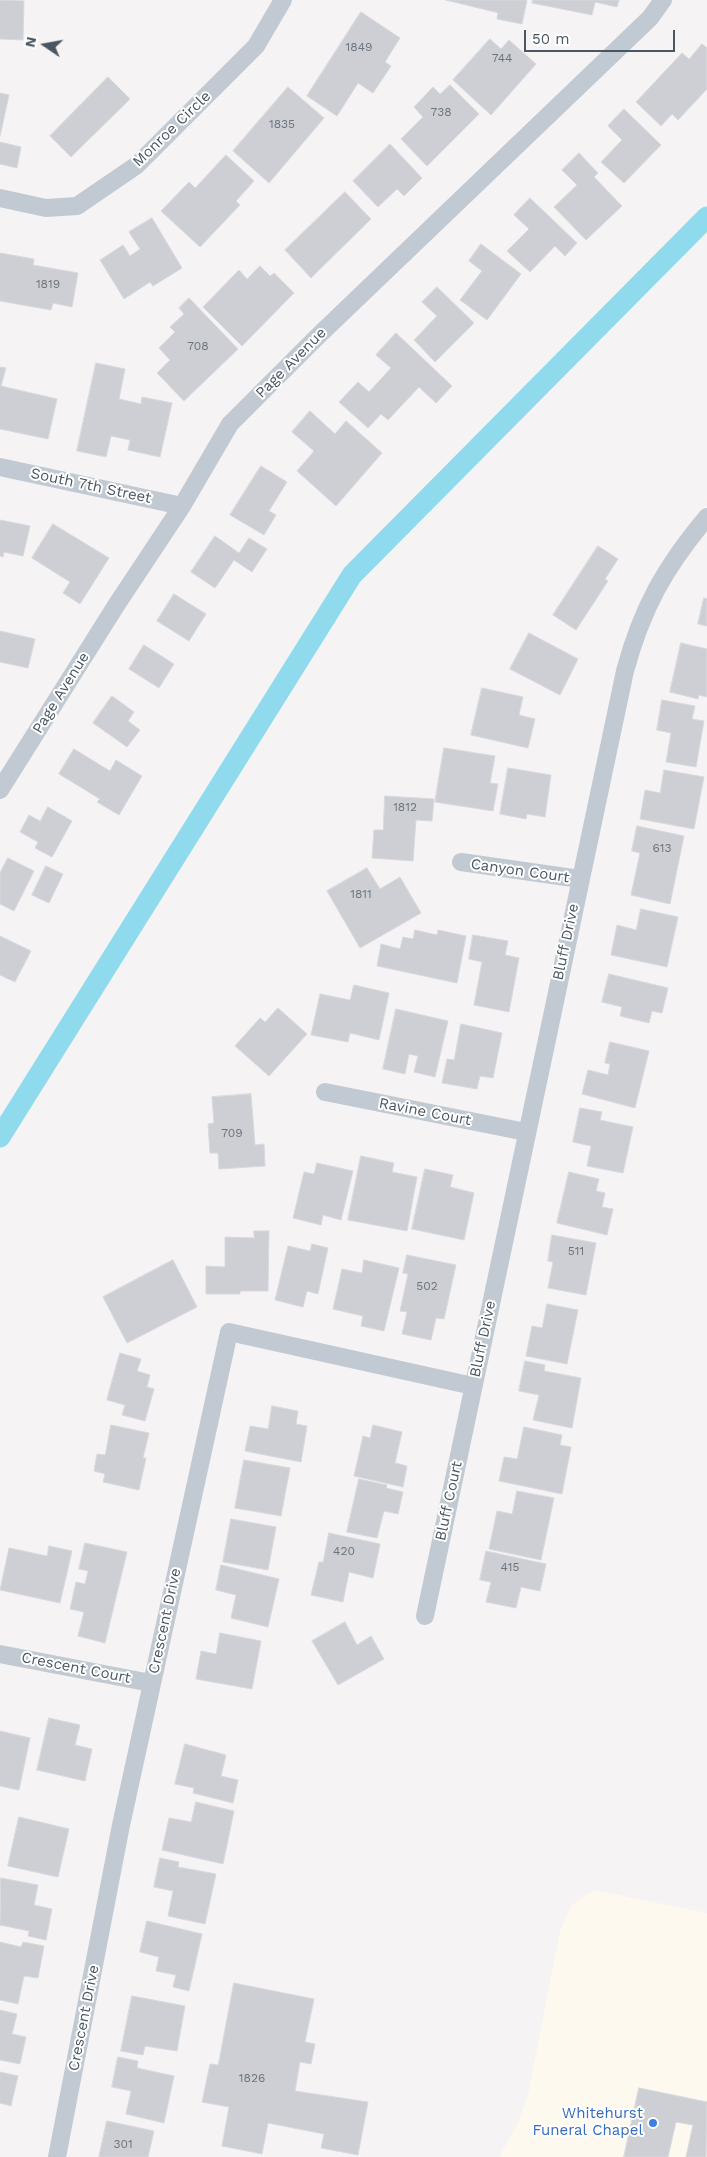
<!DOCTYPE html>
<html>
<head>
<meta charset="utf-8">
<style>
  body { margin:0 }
  #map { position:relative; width:707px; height:2157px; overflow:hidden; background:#f5f3f3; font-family:"Work Sans",sans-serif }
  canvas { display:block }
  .north { position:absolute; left:20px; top:20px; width:50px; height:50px; -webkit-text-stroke:4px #fff; paint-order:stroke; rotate:282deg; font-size:14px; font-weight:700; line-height:20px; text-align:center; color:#4a5661 }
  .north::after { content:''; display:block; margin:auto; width:18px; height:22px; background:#4a5661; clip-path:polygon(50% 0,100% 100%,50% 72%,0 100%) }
  .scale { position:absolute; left:524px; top:30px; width:151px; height:22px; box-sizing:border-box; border:2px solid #4a5661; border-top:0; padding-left:6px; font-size:15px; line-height:18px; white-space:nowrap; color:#4a5661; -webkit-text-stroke:4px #fff; paint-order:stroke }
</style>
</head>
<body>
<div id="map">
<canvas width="707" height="2157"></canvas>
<div class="north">N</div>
<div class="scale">50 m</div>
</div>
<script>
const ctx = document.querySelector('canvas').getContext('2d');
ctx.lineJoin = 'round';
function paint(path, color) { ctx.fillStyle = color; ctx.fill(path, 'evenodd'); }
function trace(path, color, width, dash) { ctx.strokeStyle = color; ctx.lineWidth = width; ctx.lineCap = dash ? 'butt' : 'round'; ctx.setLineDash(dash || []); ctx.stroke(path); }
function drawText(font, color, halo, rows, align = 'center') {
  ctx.font = font + ' "Work Sans",sans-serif'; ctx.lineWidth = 4; ctx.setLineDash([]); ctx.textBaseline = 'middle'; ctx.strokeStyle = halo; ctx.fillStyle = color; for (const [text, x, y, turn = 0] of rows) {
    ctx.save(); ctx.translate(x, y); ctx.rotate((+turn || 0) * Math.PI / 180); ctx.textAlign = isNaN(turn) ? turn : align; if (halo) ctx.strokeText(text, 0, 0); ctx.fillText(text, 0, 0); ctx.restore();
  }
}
paint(new Path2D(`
  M594,1890L707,1913V2157H499L519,2121L529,2090L560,1931L571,1906Z`), '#fdf9ef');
trace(new Path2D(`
  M0,1137L352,575L707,217`), '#90daee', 21);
const building = new Path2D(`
  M0,0L24,1L23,40L0,39Z
  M446,0H527L522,24L497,19L498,13Z
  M533,0H619L617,7L595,2L592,15L532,3Z
  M361,12L400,38L385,62L391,66L373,93L358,83L337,116L307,96Z
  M490,39L501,49L509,40L536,64L491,115L453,80Z
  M702,44L707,48V89L678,120L672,114L661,126L636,102L682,53L689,59Z
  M108,77L130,99L71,157L50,136Z
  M450,85L479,114L427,166L401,139L423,117L414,107L433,87L440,94Z
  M288,87L324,118L269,183L233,151Z
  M0,93L9,95L0,136Z
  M624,109L661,145L624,183L601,162L622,140L608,126Z
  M0,142L21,147L17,168L0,164Z
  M390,144L422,178L404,196L397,189L378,207L353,181Z
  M579,153L598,173L594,177L622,206L586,240L554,207L577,185L562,170Z
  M226,155L254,181L236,201L240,205L200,247L161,211L189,182L195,188Z
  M345,192L371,219L311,278L285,250Z
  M530,198L577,243L565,256L555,246L530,272L507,251L529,229L514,215Z
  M152,218L182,268L153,286L150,282L124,299L100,260L123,245L130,256L140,249L129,232Z
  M481,244L521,274L487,320L460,300L482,271L469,261Z
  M0,253L34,259L33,265L78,273L72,307L53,303L51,310L0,301Z
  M260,266L270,276L274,273L294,293L242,346L203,307L239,270L247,279Z
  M437,287L474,323L435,362L414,340L437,316L422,302Z
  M189,298L238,349L184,401L157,373L170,360L159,348L175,332L170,327L184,314L179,308Z
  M396,333L452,386L436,403L419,387L388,420L381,414L368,428L339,402L358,382L369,392L391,368L376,355Z
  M96,363L125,369L119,399L141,404L142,397L172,403L160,457L128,450L130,440L111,436L106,457L77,451Z
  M0,367L6,368L1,386L57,399L48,439L0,429Z
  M310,411L335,434L346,421L382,453L336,506L297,471L314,451L292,432Z
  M261,466L287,482L269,511L276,515L264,535L230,515Z
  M0,520L30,526L23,556L4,552L3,557L0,556Z
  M53,524L109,558L80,604L63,593L70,582L32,558Z
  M215,536L239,553L249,538L267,549L252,572L234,560L215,588L191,572Z
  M598,546L618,559L605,579L608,581L576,630L553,615Z
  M174,594L206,614L189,641L157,621Z
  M704,598L707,599V626L698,624Z
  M0,631L35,639L28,668L0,662Z
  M529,633L578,659L560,695L510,669Z
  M681,643L707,649V697L699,695L698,699L670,692Z
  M144,645L174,664L159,688L129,669Z
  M482,688L523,697L519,715L535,719L528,748L471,735Z
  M112,696L134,712L128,721L140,730L127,747L93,723Z
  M662,700L695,706L692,719L704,721L696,767L666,762L671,733L657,730Z
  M444,748L495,756L490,783L498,784L493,811L435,802Z
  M74,749L110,771L116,760L142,776L119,815L97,802L100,799L59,774Z
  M508,768L551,775L545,817L527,814L526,819L500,814Z
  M664,770L704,777L694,829L640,819L645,790L660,793Z
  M385,796L434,799L432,821L416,820L413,861L372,858L374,830H383Z
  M48,807L72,821L52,857L35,848L38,842L20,832L29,815L40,821Z
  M637,826L684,836L670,904L631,895L640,853L632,851Z
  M8,858L34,871L14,911L0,904V873Z
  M46,866L63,874L49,903L32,895Z
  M367,868L380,889L400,877L421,913L360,948L327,891Z
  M641,909L678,917L667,967L611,955L617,925L636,930Z
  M415,930L437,935L438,930L466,936L457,983L377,966L381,944L400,949L403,937L413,939Z
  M473,935L508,941L505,955L519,958L509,1012L474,1005L482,962L469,959Z
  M0,936L31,951L15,982L0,975Z
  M609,974L668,988L662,1013L652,1011L649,1023L620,1016L622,1007L602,1002Z
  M354,985L389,993L379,1040L350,1033L348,1042L311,1035L320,994L350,1000Z
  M278,1008L307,1034L269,1076L235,1046L260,1018L265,1022Z
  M396,1009L448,1021L435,1077L414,1072L418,1056L409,1054L405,1074L383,1069Z
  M461,1024L502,1033L493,1078L480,1076L477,1089L442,1083L447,1059L454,1060Z
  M610,1042L649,1051L635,1108L582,1094L588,1070L608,1075L610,1064L605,1063Z
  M251,1094L255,1145L264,1144L265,1166L219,1169L218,1153H210L208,1124L214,1123L212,1097Z
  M580,1108L602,1112L600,1120L633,1127L623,1173L587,1166L591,1146L573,1142Z
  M361,1156L394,1163L392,1172L417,1177L407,1231L348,1220Z
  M317,1163L353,1171L341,1220L323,1215L321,1225L293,1218L304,1172L314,1174Z
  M425,1169L453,1175L450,1187L474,1193L464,1240L412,1229Z
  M569,1172L599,1179L596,1191L605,1193L602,1207L613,1209L607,1235L557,1223Z
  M254,1231H269L268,1291H240V1294H206V1266L225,1267V1237L254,1238Z
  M552,1235L596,1243L586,1295L548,1288L553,1262L548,1261Z
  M312,1244L328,1248L318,1294L307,1291L303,1307L275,1300L288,1246L310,1251Z
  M407,1255L456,1265L444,1319L436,1318L431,1340L402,1334L407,1312L400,1311L408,1274L403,1273Z
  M173,1260L197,1307L127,1343L103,1297Z
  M364,1260L399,1268L384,1331L361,1326L363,1316L333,1309L342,1269L362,1273Z
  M547,1304L578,1310L567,1364L526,1356L532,1326L542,1328Z
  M120,1353L141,1359L137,1371L150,1375L147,1387L154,1389L145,1421L122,1415L125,1405L107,1400Z
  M525,1361L545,1365L544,1371L581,1378L572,1428L533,1420L539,1395L519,1391Z
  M272,1406L298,1411L296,1424L307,1426L301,1462L245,1451L250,1426L268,1429Z
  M111,1425L149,1433L143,1458H146L139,1490L103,1482L105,1474L94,1471L97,1454L105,1455Z
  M373,1425L402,1432L395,1463L407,1466L403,1487L354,1476L363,1436L370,1438Z
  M524,1427L562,1435L560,1445L571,1447L562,1494L499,1481L504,1457L517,1459Z
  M244,1460L290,1468L281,1516L235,1508Z
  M359,1479L387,1485L386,1488L403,1492L398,1514L384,1511L377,1538L347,1532Z
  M517,1491L554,1498L541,1560L489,1549L497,1511L512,1514Z
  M231,1519L276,1527L268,1570L223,1562Z
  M329,1533L380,1544L373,1578L349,1572L343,1602L311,1595L319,1562H323Z
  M85,1543L127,1552L105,1643L78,1636L84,1612L70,1609L76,1582L85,1584L88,1571L79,1569Z
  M49,1546L72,1551L60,1603L0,1590L9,1548L47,1556Z
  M486,1551L546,1564L540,1591L521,1587L516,1608L486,1602L491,1582L480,1580Z
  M221,1565L279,1579L268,1627L231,1618L236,1595L216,1590Z
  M345,1622L357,1645L371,1636L384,1659L338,1685L312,1641Z
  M220,1633L261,1641L252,1689L196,1679L201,1651L216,1654Z
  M49,1718L80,1725L75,1745L92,1749L85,1781L37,1770Z
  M0,1731L30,1738L19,1790L0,1786Z
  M185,1744L226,1755L221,1776L238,1780L233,1803L193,1793L194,1788L175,1784Z
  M196,1802L234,1811L223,1864L162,1850L169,1818L191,1822Z
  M19,1817L69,1829L58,1877L8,1866Z
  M160,1858L179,1862L178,1867L216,1874L205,1924L168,1916L173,1891L154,1887Z
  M1,1878L38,1885L34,1905L52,1909L46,1940L28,1936L29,1931L0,1925Z
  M147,1921L202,1934L189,1991L173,1987L176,1975L156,1971L159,1957L140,1952Z
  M0,1942L21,1947L23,1942L44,1946L38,1978L24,1976L18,2004L0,2000Z
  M234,1983L314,1999L305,2042L315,2044L311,2064L300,2062L295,2091L368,2102L358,2155L321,2148L324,2134L268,2123L262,2154L222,2146L229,2107L202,2102L210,2064L218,2065Z
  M132,1996L185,2006L177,2051L145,2046L143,2055L121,2051Z
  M0,2010L17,2014L12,2034L26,2037L20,2064L0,2060Z
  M118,2057L138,2061L137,2068L174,2076L164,2123L126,2114L131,2091L112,2087Z
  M0,2072L18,2076L11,2106L0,2103Z
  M639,2088L707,2102L706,2157H686L693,2125L676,2122L668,2157H624Z
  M107,2121L154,2131L148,2157H99Z`);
paint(building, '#cdcfd5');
trace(building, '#d7d9de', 1);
trace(new Path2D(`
  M0,198L46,208L77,206L137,165L256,46L283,0
  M0,467L182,506
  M0,790L117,604L182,506L230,424L317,337L650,18L663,0
  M461,862L580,879
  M325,1092L526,1132
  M425,1616L625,671C642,608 665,567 707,517
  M0,1654L151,1683
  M57,2157L121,1825L229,1332L473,1386`), '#c1cad2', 18);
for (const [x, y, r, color] of [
  [653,2123,5,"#3f7fe0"]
]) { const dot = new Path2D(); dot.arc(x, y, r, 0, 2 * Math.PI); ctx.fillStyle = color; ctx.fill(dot); trace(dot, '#fff', 2); }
drawText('12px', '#6b747e', null, [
  ["1849",359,47],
  ["744",502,58],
  ["738",441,112],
  ["1835",282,124],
  ["1819",48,284],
  ["708",198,346],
  ["1812",405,807],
  ["613",662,848],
  ["1811",361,894],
  ["709",232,1133],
  ["511",576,1251],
  ["502",427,1286],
  ["420",344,1551],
  ["415",510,1567],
  ["1826",252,2078],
  ["301",123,2144]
]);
drawText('15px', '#4a5661', '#fff', [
  ["Monroe Circle",172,129,-44],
  ["Page Avenue",291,363,-45],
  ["South 7th Street",91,486,12],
  ["Page Avenue",61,693,-58],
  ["Canyon Court",520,871,8],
  ["Bluff Drive",566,942,-78],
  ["Ravine Court",425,1112,11],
  ["Bluff Drive",483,1339,-78],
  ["Bluff Court",449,1501,-78],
  ["Crescent Drive",165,1621,-78],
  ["Crescent Court",76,1668,11],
  ["Crescent Drive",84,2018,-79]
]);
drawText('15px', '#366cbe', '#fff', [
  ["Whitehurst",643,2114],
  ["Funeral Chapel",643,2131]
], 'right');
</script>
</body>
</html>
